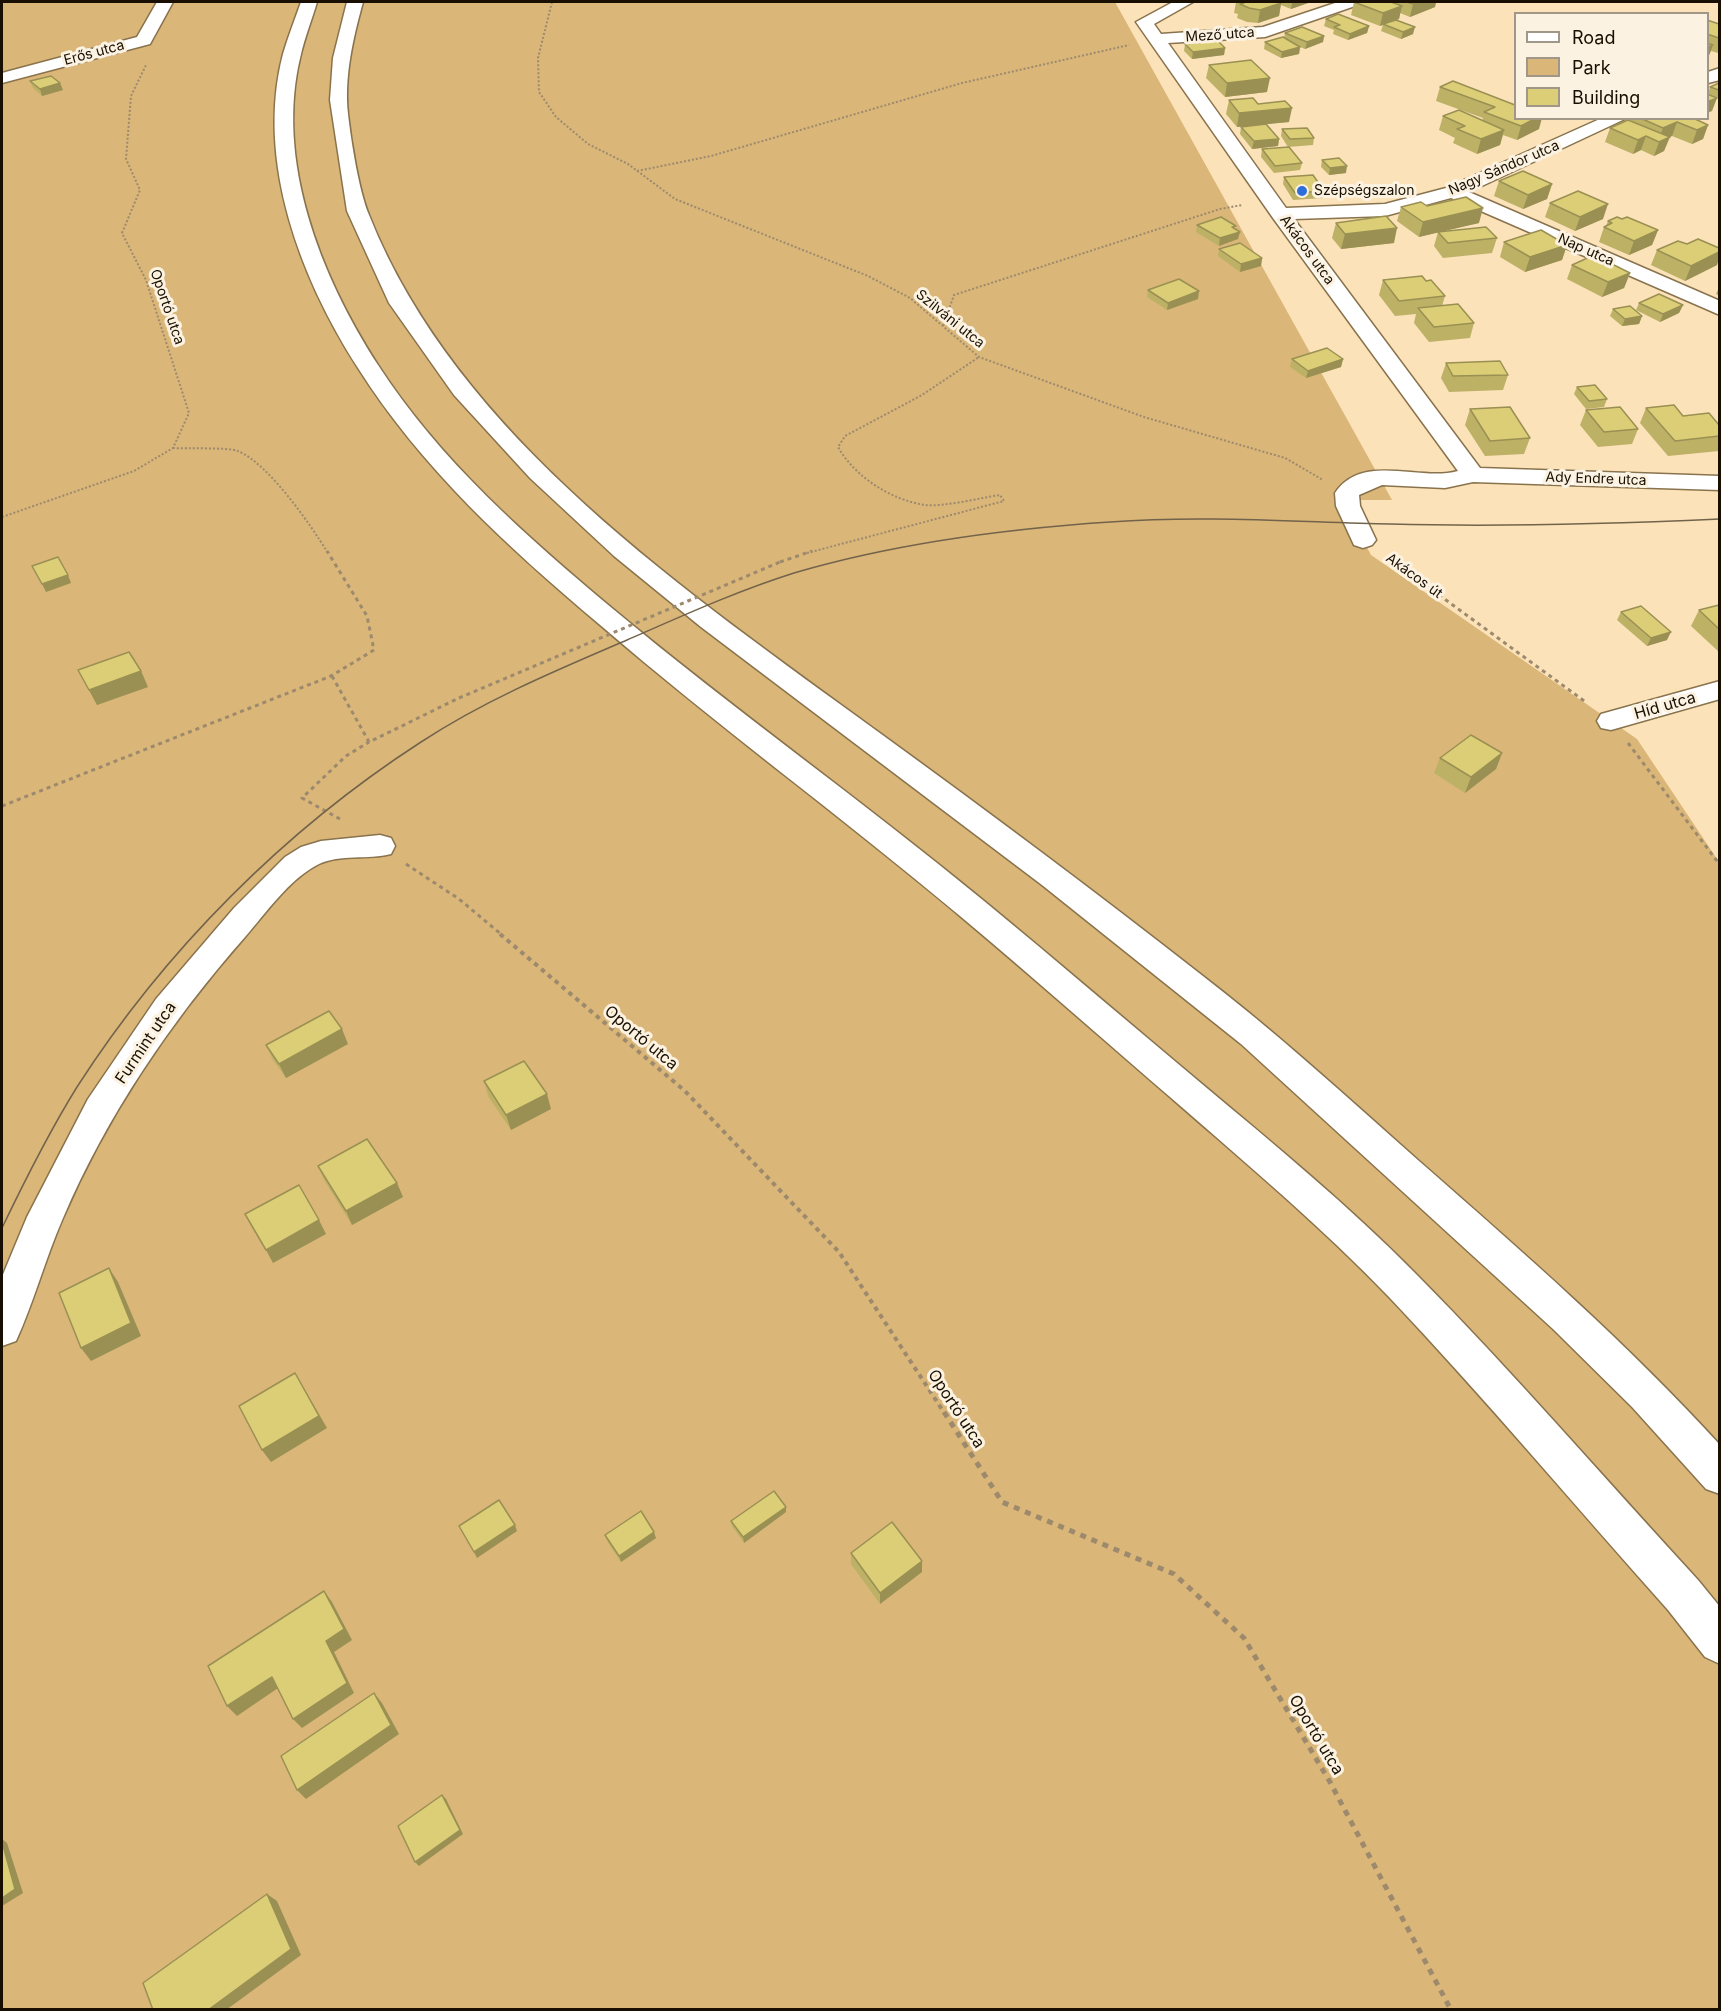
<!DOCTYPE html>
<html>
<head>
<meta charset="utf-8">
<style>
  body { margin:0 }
  #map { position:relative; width:1721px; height:2011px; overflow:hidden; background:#fbe2b9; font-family:Inter,sans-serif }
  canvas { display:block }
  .frame { position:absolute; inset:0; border:3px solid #180f02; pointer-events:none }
  .legend { position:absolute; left:1514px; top:12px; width:195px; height:108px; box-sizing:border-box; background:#fcf2e1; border:2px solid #a19788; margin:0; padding:8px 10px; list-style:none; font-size:18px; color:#180f02 }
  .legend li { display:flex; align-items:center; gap:12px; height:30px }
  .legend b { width:30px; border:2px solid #a19788 }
</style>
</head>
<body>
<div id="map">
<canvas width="1721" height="2011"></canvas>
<div class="frame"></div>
<ul class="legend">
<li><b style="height:8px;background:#fff"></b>Road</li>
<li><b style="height:16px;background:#dab678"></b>Park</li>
<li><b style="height:16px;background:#dcce77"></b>Building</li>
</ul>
</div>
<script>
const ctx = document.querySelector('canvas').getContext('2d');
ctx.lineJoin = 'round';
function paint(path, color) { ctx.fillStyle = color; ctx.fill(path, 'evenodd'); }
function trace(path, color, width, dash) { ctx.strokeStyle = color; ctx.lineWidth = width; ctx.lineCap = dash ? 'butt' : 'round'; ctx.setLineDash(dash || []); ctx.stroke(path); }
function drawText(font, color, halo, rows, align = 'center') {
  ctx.font = font + ' Inter,sans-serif'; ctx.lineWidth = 6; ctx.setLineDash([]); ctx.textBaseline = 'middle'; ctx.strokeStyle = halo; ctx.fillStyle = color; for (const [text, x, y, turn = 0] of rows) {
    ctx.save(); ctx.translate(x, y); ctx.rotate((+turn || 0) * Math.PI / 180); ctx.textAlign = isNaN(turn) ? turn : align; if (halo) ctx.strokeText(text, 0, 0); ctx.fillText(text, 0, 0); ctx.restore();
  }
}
paint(new Path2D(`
  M2,2H1115L1392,500H1357L1363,540L1371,555L1637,739L1719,862V2009L2,2010Z`), '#dab678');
const minor = new Path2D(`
  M157,2H173L150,44L2,83V73L137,37Z
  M1173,2H1193L1154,24L1161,34L1263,27L1338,2H1360L1358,5L1265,37L1168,43L1286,208L1385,204L1446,188L1602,118H1627L1469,192L1720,301V315L1451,198L1385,216L1294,219L1480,468L1720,476V490L1473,482L1445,488L1382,485L1359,495L1360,506L1376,540L1372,545L1363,548L1354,545L1336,506L1335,493C1363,452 1419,482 1458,471L1273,218L1136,22Z
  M1720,68V80L1708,83V72Z
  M1720,681V699L1611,730L1601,728L1597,721L1601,714Z
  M380,835L391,838L395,846L391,854C368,860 340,854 319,864C289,879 266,913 245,937C171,1021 107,1115 63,1218C45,1259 34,1302 16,1341L2,1346V1277L27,1217L88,1099L156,999L234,908L285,857L301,847L321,841Z`);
const highway = new Path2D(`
  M301,2H317C312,19 305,37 301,54C274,160 321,277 378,365C440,461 527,537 613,609C734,710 863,801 984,901C1057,961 1129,1023 1202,1084C1275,1145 1349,1206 1416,1274C1513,1372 1604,1478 1698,1580L1720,1607V1664L1705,1657L1668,1610C1575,1506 1485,1398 1389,1297C1323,1228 1249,1166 1177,1103C1105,1041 1033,977 960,916C841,816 716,725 599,624C509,548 422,469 358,368C301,279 255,161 283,54C288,37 295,19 301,2Z
  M347,2H363C353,38 344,77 348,114C351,141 359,191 369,215C457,438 690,594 877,731C986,810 1093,890 1199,973C1276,1032 1347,1097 1419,1161C1523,1252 1627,1343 1720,1445V1494L1706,1489L1632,1407L1553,1329L1241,1044L1042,885L701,627L614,556L530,478L454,395L389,303L347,211L330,100L333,58Z`);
trace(minor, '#89734d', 3);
trace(highway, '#89734d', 3);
trace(new Path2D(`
  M552,2L538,58L539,92L556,117L588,144L628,164L675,199L868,276L910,298L979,357L1144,417L1285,458L1323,480
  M637,171L711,156L962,83L1129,45
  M943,326L954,295L1220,209L1242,205
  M173,448C187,449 227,447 238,451C269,464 310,524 328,553
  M2,517L134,471L173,448L189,413L146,280L122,233L140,190L126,159L131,96L146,65
  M807,553L1004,501L1000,495C979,498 945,507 925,505C891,500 855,477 838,447L845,436L922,395L979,357`), '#9d8a6d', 2, [2, 2]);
trace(new Path2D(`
  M1387,557L1587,703
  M780,562L812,551
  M332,676L369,742L459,698
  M1628,743L1720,865
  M2,806L331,676L374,650L367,616L327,551
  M340,819L302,798L346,756L369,742
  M406,864L459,899L502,935`), '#9d8a6d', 3, [4, 4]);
trace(new Path2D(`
  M500,934L685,1091L839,1252L945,1414`), '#9d8a6d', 4, [4.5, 4.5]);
trace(new Path2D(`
  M944,1412L1002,1502L1174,1574L1244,1638L1330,1782L1451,2010`), '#9d8a6d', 5, [6, 6]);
paint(minor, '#fff');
paint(highway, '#fff');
trace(new Path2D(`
  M2,1228C25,1180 49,1132 77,1087C165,950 285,830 421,742C485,700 557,670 627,640C682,616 737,591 794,573C896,543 1004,529 1110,522C1203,515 1297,522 1390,524C1500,527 1610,524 1720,519`), '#72634b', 1.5);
trace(new Path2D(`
  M459,698L780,562`), '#9d8a6d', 3, [4, 4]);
paint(new Path2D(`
  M1236,2H1308V3L1291,9L1281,5L1279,16L1258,23L1247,22L1237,18L1238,14L1234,13Z
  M1354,2H1436L1435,7L1410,17L1400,13L1399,19L1396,20L1413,34L1401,39L1381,31L1383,25L1380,26L1351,15Z
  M1326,19L1369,26L1367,33L1348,40L1333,34L1334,30L1324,26Z
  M1707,20L1719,24V52L1718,53L1711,51L1707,59Z
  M1285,33L1324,36L1323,42L1305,49L1300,47L1299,54L1281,58L1264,49L1265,42L1284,38Z
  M1185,44L1225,48L1224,55L1192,59L1184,51Z
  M1209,65L1267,92L1225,97L1206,78Z
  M30,81L60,83L63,90L42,96L33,88Z
  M1453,81L1539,129L1517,140L1503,135L1500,145L1477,154L1453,143L1455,138L1439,130L1443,116L1482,121L1483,118L1436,101L1440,87Z
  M1719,83V98L1708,94L1710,87Z
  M1229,100L1258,104L1289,122L1266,124L1279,139L1278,146L1252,149L1240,134L1241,127L1256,125L1237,127L1226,114Z
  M1632,118H1695L1694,119L1708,125L1703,139L1692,144L1672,136L1669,137L1664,151L1654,156L1641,150L1633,154L1605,142L1610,128L1631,121Z
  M1282,129L1314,138L1313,145L1288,147L1281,136Z
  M1262,149L1302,163L1300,170L1274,173L1261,157Z
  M1322,160L1346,173L1329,175L1321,167Z
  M1284,177L1324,191L1323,198L1293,200L1283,184Z
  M1499,181L1552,184L1547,199L1523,209L1494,196Z
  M1550,203L1603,219L1575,231L1545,217Z
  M1427,206L1479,223L1443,231L1497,238L1492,253L1443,258L1434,246L1438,232L1419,237L1397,221L1401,207Z
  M1622,219L1658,230L1652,245L1629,255L1599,242L1604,227L1606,226L1608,221Z
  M1336,223L1394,243L1341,249L1332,238Z
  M1197,225L1235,229L1238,239L1219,246L1196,232Z
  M1504,242L1567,245L1562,260L1525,272L1500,257Z
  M1687,244L1717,265L1685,281L1651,265L1657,250Z
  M1219,249L1262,258L1261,266L1240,272L1218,256Z
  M1572,265L1630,273L1624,288L1602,297L1567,279Z
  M1383,280L1426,281L1445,296L1442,306L1474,323L1470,338L1429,342L1414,323L1416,314L1395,316L1379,295Z
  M1719,287V296L1716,294Z
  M1148,290L1198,299L1167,310L1147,297Z
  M1639,303L1683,305L1679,313L1660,322L1636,310Z
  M1613,309L1642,316L1639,324L1622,326L1610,316Z
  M1292,359H1343L1341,367L1306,378L1290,367Z
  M1446,363L1508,375L1503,390L1449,392L1441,378Z
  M1577,387L1607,399L1604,407L1586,409L1574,394Z
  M1646,408L1719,425V451L1668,456L1640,423Z
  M1470,409L1530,438L1524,454L1485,456L1465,425Z
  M1586,410L1638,429L1632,444L1598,447L1580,425Z
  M1719,605V652L1691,626L1699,610Z
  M1621,612L1667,640L1647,646L1617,620Z
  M78,670L141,671L148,687L97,705Z
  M1502,753L1496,769L1465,793L1434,773L1440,758Z
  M348,1044L286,1078L273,1060L266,1045Z
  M484,1081L551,1109L511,1130L488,1096Z
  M318,1166L397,1183L403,1197L352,1225L324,1180Z
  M786,1507V1512L744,1543L732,1526L731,1521Z
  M605,1535L656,1538L621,1562L607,1541Z
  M851,1553L922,1572L880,1604L851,1564Z`), '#bdb166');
paint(new Path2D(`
  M1296,2H1308V3L1291,9L1292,3Z
  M1419,2H1436L1435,7L1410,17L1413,4Z
  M1281,3L1279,16L1258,23L1260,10Z
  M1402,6L1399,19L1380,26L1383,13Z
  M1369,26L1367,33L1348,40L1350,34Z
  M1415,27L1413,34L1401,39L1403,32Z
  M1324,36L1323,42L1305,49L1307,42Z
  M1713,45L1708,58L1707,59V47Z
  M1300,47L1299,54L1281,58L1282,52Z
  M1225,48L1224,55L1192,59L1193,52Z
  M1270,78L1267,92L1225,97L1227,83Z
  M60,83L63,90L42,96L40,89Z
  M1717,98L1712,111L1707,113V102Z
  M1292,108L1289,122L1237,127L1239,113Z
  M1536,118H1542L1539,129L1517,140L1521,126Z
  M1677,122L1672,136L1658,142L1663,128Z
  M1708,125L1703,139L1692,144L1697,130Z
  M1504,130L1500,145L1477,154L1481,139Z
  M1646,136L1641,150L1633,154L1638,140Z
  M1670,137L1664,151L1654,156L1659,142Z
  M1279,139L1278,146L1252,149L1254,141Z
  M1347,166L1346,173L1329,175L1330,168Z
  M1552,184L1547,199L1523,209L1528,195Z
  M1608,204L1603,219L1575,231L1580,217Z
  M1483,208L1479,223L1419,237L1423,222Z
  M1397,228L1394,243L1341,249L1345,234Z
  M1658,230L1652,245L1629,255L1634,241Z
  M1240,232L1238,239L1219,246L1220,238Z
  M1567,245L1562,260L1525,272L1530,257Z
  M1719,252V259L1717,265L1685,281L1691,266Z
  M1262,258L1261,266L1240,272L1241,264Z
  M1630,273L1624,288L1602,297L1608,282Z
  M1199,291L1198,299L1167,310L1168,303Z
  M1683,305L1679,313L1660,322L1663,314Z
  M1642,316L1639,324L1622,326L1625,319Z
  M1343,359L1341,367L1306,378L1308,371Z
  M68,575L71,583L46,592L42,584Z
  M1671,632L1667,640L1647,646L1651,638Z
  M141,671L148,687L97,705L89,690Z
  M1502,753L1496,769L1465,793L1471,777Z
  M342,1029L348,1044L286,1078L279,1064Z
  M547,1094L551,1109L511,1130L506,1115Z
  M397,1183L403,1197L352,1225L346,1211Z
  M319,1220L326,1234L273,1263L266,1250Z
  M109,1268L118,1282L141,1336L91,1361L81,1348Z
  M295,1373L327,1428L271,1462L262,1450Z
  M786,1507V1512L744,1543L743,1537Z
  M515,1525L517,1531L477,1558L474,1552Z
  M654,1532L656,1538L621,1562L619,1556Z
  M922,1561V1572L880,1604V1593Z
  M324,1591L332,1602L352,1640L334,1652L354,1693L302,1728L293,1719Z
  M272,1677L281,1686L237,1716L227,1706Z
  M374,1693L382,1703L399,1734L306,1799L297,1790Z
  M442,1795L446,1799L463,1834L419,1866L415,1862Z
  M2,1839L7,1843L23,1893L2,1906Z
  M267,1894L277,1901L301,1955L226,2010H208Z`), '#9a9053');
const building = new Path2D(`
  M1241,2H1278L1281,3L1260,10L1249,8L1240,4L1244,3Z
  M1354,2H1391L1402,6L1383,13Z
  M1407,2H1419L1413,4Z
  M1338,14L1369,26L1350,34L1334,27L1340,25L1326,19Z
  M1396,20L1415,27L1403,32L1383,24Z
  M1707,20L1719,24V38L1707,34Z
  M1302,27L1324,36L1307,42L1285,33Z
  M1283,37L1300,47L1282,52L1265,42Z
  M1217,40L1225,48L1193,52L1185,44Z
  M1707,43L1713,45L1707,47Z
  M1251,60L1270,78L1227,83L1209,65Z
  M51,76L60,83L40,89L30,81Z
  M1453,81L1515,105V118H1536L1521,126L1484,112L1495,107L1440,87Z
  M1719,83V90L1710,87Z
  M1707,94L1717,98L1707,102Z
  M1253,98L1258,104L1285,101L1292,108L1239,113L1229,100Z
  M1459,110L1504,130L1481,139L1457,129L1465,126L1443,116Z
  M1640,118H1693L1708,125L1697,130L1677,122L1663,128Z
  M1628,120L1670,137L1659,142L1646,136L1638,140L1610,128Z
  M1266,124L1279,139L1254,141L1241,127Z
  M1307,128L1314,138L1290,139L1282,129Z
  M1289,147L1302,163L1275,166L1262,149Z
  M1339,158L1347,166L1330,168L1322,160Z
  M1523,171L1552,184L1528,195L1499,181Z
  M1313,175L1324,191L1295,193L1284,177Z
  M1578,191L1608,204L1580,217L1550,203Z
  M1466,197L1483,208L1423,222L1401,207L1421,202L1427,206Z
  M1386,216L1397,228L1345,234L1336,223Z
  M1221,217L1236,226L1232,227L1240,232L1220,238L1197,225Z
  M1617,217L1622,219L1627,217L1658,230L1634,241L1604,227L1612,223L1608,221Z
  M1486,227L1497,238L1448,243L1438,232Z
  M1541,230L1567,245L1530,257L1504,242Z
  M1698,239L1719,248V252L1691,266L1657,250L1678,241L1687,244Z
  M1240,243L1262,258L1241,264L1219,249Z
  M1594,255L1630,273L1608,282L1572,265Z
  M1422,276L1426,281L1431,280L1445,296L1399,301L1383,280Z
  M1179,279L1199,291L1168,303L1148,290Z
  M1659,294L1683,305L1663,314L1639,303Z
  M1458,304L1474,323L1434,327L1418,308Z
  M1630,306L1642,316L1625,319L1613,309Z
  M1327,348L1343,359L1308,371L1292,359Z
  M1500,361L1508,375L1453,376L1446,363Z
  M1595,385L1607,399L1589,401L1577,387Z
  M1674,405L1683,416L1709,413L1719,425V436L1675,441L1646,408Z
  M1510,407L1530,438L1490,441L1470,409Z
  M1620,407L1638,429L1604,432L1586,410Z
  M58,557L68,575L42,584L32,566Z
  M1719,605V629L1699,610Z
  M1641,606L1671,632L1651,638L1621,612Z
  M129,652L141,671L89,690L78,670Z
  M1471,735L1502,753L1471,777L1440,758Z
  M329,1011L342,1029L279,1064L266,1045Z
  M524,1061L547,1094L506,1115L484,1081Z
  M367,1139L397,1183L346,1211L318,1166Z
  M299,1185L319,1220L266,1250L245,1214Z
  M109,1268L131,1323L81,1348L59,1293Z
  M295,1373L319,1416L262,1450L239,1406Z
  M774,1491L786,1507L743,1537L731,1521Z
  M499,1500L515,1525L474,1552L459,1526Z
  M641,1511L654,1532L619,1556L605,1535Z
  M892,1522L922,1561L880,1593L851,1553Z
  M324,1591L344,1629L326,1641L347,1683L293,1719L272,1677L227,1706L208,1666Z
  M374,1693L391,1725L297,1790L281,1756Z
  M442,1795L460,1830L415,1862L398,1826Z
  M2,1842L15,1889L2,1898Z
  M267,1894L291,1949L208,2010H153L143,1983Z`);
paint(building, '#dcce77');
trace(building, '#9a9053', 1.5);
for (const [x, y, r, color] of [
  [1302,191,6,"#2d6edb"]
]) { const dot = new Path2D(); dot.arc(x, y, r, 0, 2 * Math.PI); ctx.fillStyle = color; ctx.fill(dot); trace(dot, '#fcf2e1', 2); }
drawText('14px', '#180f02', '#fcf2e1', [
  ["Mező utca",1220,35,-4],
  ["Erős utca",94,53,-15],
  ["Nagy Sándor utca",1504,168,-23],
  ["Akácos utca",1307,250,54],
  ["Nap utca",1586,250,24],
  ["Oportó utca",167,307,71],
  ["Szilváni utca",950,319,39],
  ["Ady Endre utca",1596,479,2],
  ["Akácos út",1414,576,36]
]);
drawText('14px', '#180f02', '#fcf2e1', [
  ["Szépségszalon",1314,191]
], 'left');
drawText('16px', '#180f02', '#fcf2e1', [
  ["Híd utca",1665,706,-16],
  ["Oportó utca",641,1038,40],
  ["Furmint utca",146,1043,-56],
  ["Oportó utca",956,1409,57],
  ["Oportó utca",1316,1735,59]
]);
</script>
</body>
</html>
